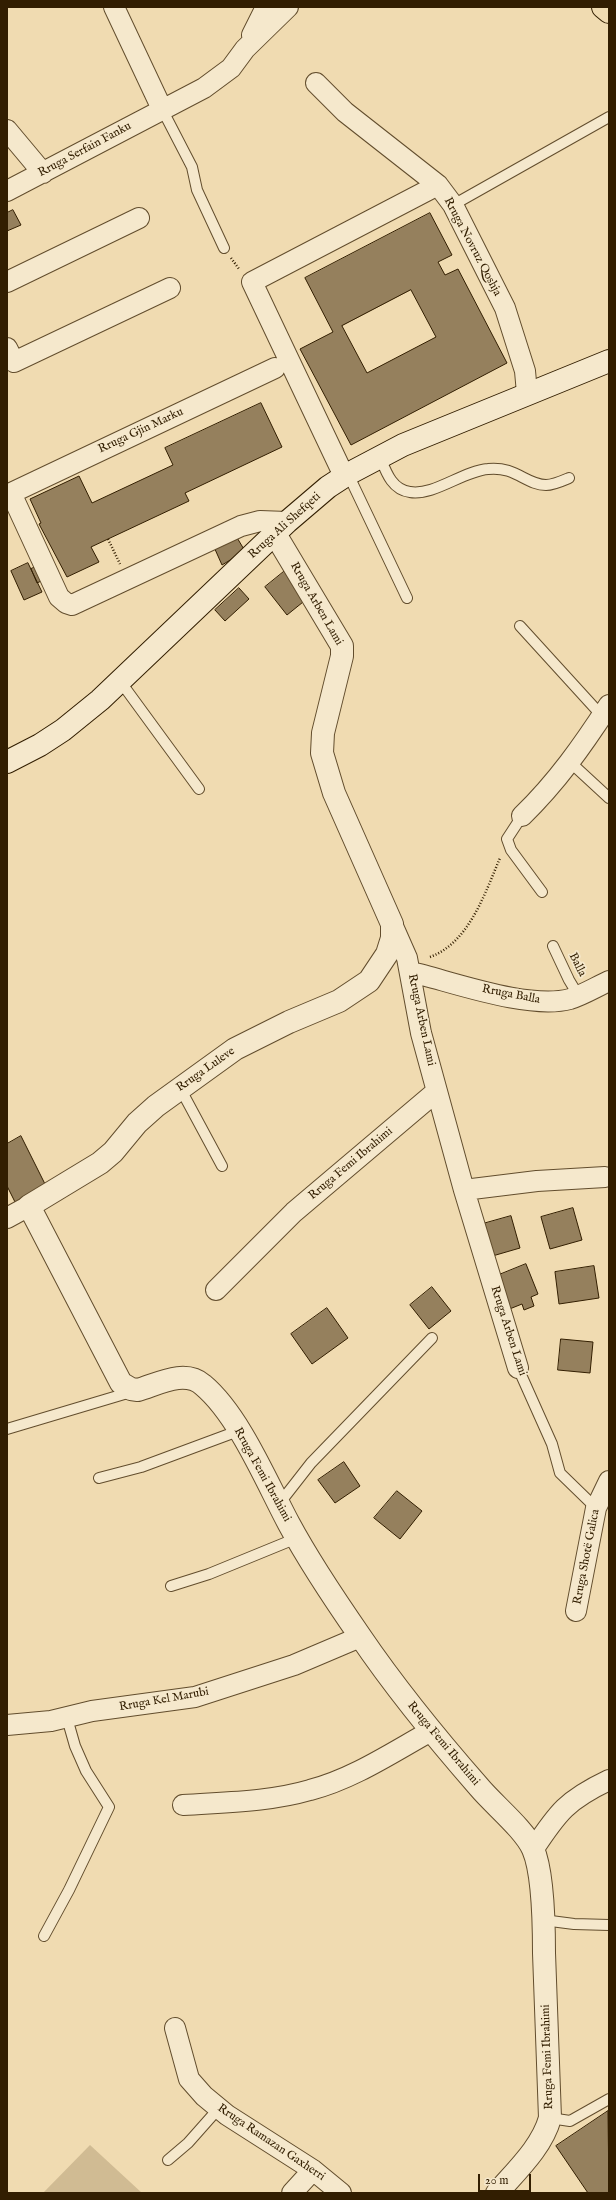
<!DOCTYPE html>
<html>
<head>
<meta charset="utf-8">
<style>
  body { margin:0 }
  #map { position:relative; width:616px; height:2200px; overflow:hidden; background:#f0dbb1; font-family:"IM FELL English",serif }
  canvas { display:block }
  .frame { position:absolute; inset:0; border:8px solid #321e01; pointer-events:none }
  .scale { position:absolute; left:478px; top:2174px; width:53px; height:18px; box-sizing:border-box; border:2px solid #321e01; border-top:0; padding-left:5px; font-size:12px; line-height:14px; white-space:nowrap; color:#321e01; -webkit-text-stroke:3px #f5e8cc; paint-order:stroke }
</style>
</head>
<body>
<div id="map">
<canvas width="616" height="2200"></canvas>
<div class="frame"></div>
<div class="scale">20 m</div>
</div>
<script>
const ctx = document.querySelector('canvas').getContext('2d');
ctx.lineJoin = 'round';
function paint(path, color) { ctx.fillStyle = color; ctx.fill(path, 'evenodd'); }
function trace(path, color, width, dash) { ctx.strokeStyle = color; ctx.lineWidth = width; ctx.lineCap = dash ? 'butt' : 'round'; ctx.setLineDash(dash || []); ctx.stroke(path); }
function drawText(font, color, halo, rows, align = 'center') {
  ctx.font = font + ' "IM FELL English",serif'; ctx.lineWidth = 3.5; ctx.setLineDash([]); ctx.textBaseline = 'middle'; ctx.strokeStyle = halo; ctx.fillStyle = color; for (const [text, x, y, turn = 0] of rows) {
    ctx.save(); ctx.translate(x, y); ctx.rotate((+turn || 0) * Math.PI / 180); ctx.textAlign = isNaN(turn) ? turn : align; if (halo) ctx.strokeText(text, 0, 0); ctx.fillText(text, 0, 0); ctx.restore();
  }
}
paint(new Path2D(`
  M90,2145L142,2193H43Z`), '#d0bb93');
const building = new Path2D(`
  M13,210L21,225L7,231V213Z
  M430,213L452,255L438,262L445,275L458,269L507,363L351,445L300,349L333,332L305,278ZM411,290L436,337L367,373L342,326Z
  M261,403L282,447L185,493L189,501L91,547L99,562L67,577L39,524L41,523L30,499L79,476L92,503L173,465L165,448Z
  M236,536L245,551L222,565L214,547Z
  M50,561L56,574L37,583L31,569Z
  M28,563L42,592L24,600L11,571Z
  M286,570L308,598L287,615L265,587Z
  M239,588L249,599L225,621L215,610Z
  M21,1136L47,1188L16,1204L7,1186V1144Z
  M573,1208L582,1240L550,1249L541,1217Z
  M511,1216L520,1248L489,1257L479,1225Z
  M526,1264L538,1294L531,1297L534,1306L524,1310L522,1304L507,1310L494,1277Z
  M594,1266L599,1298L559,1304L555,1272Z
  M432,1287L451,1311L429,1329L410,1305Z
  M327,1308L348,1338L312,1364L291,1334Z
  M561,1339L593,1342L590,1373L558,1370Z
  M344,1462L360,1486L335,1503L318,1480Z
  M397,1491L422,1511L400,1539L374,1518Z
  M608,2111L609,2193H588L556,2146Z`);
paint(building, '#95805d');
trace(building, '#321e01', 1);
const service = new Path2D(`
  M162,109L192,167L197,190L224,248
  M453,205L609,117
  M380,457C386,472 392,490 410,492C434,496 463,471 488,469C516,466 526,485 546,485C553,485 562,481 569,478
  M348,474L407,598
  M520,626L602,716
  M120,681L199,789
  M570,762L609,798
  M522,816L507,839L511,850L542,892
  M553,946L569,980L578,995
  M180,1088L222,1166
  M518,1368L552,1444L560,1473L596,1508
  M7,1429L131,1392
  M99,1478L141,1467L238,1431
  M279,1504L311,1463L432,1338
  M171,1586L209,1574L297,1538
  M543,1920L574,1924L609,1925
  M44,1936L69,1890L109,1807L86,1771L75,1746L67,1718
  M550,2118L570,2121L609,2099
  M168,2160L188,2143L219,2108`);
const minor = new Path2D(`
  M114,7L162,109
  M252,35L266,7
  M316,83L345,112L438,185L453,205L505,308L525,371L527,393
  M7,130L43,173
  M7,191L204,88L231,68L245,49L288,7
  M7,282L139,218
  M7,348L14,362L170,288
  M344,476L252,282L438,185
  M11,493L59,597L66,603L72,605L241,526L260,521L287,522
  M7,495L275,368
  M522,816C557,782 583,745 609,705
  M392,924L407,958L421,1033L464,1190L518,1368
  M411,972C453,982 529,1010 570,999C583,995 596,987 609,981
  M464,1190L537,1181L605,1177
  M7,1218L29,1206
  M216,1290L294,1212L437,1091
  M576,1611L596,1508L609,1481
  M7,1725L51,1721L92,1711L195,1697L294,1665L360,1637
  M183,1805C225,1802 269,1802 310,1790C353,1779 393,1752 431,1731
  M533,1850C558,1812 567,1800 609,1780
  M175,2028L189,2079L204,2096L227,2115L313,2170L341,2193
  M292,2193L313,2170`);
const tertiary = new Path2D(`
  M275,534L342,646V656L323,733L322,753L334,793L392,924V938L387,954L369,981L339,1001L289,1022L235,1049L156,1106L137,1123L113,1152L100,1163L29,1206L121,1383L131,1389L138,1390C158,1384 185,1369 203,1385C239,1415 267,1483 289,1524C310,1563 335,1600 360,1636C396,1689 437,1739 479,1787C494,1805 524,1829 533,1849C543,1872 544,1927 544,1953C546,2008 548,2063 550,2118C542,2147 517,2170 497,2193`);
const secondary = new Path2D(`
  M7,762L40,745L63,730L100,700L287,522L328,487L348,474L403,445L609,361`);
const trunk = new Path2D(`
  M603,7L609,12`);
trace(service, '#624d2d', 12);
trace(minor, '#624d2d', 22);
trace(tertiary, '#624d2d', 24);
trace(secondary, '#321e01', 24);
trace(trunk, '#321e01', 24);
trace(new Path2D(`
  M231,258L239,269
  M108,539L120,564
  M430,957C469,943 485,893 500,858`), '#321e01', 2.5, [1, 2]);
trace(service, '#f5e8cc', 10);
trace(minor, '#f5e8cc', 20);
trace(tertiary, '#f5e8cc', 22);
trace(secondary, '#f5e8cc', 22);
trace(trunk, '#f0dbb1', 22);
drawText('12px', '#321e01', '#f5e8cc', [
  ["Rruga Serfain Fanku",85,150,-28],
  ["Rruga Novruz Qoshja",472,247,62],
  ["Rruga Gjin Marku",141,431,-25],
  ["Rruga Ali Shefqeti",285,526,-42],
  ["Rruga Arben Lami",316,604,60],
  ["Balla",577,965,63],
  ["Rruga Balla",511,995,11],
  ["Rruga Arben Lami",421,1020,78],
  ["Rruga Luleve",206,1070,-35],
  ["Rruga Femi Ibrahimi",351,1164,-40],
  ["Rruga Arben Lami",508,1331,72],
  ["Rruga Femi Ibrahimi",262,1475,61],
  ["Rruga Shotë Galica",587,1557,-79],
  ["Rruga Kel Marubi",164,1700,-10],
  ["Rruga Femi Ibrahimi",443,1744,50],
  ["Rruga Femi Ibrahimi",548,2057,-92],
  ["Rruga Ramazan Gaxherri",271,2143,34]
]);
</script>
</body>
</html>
